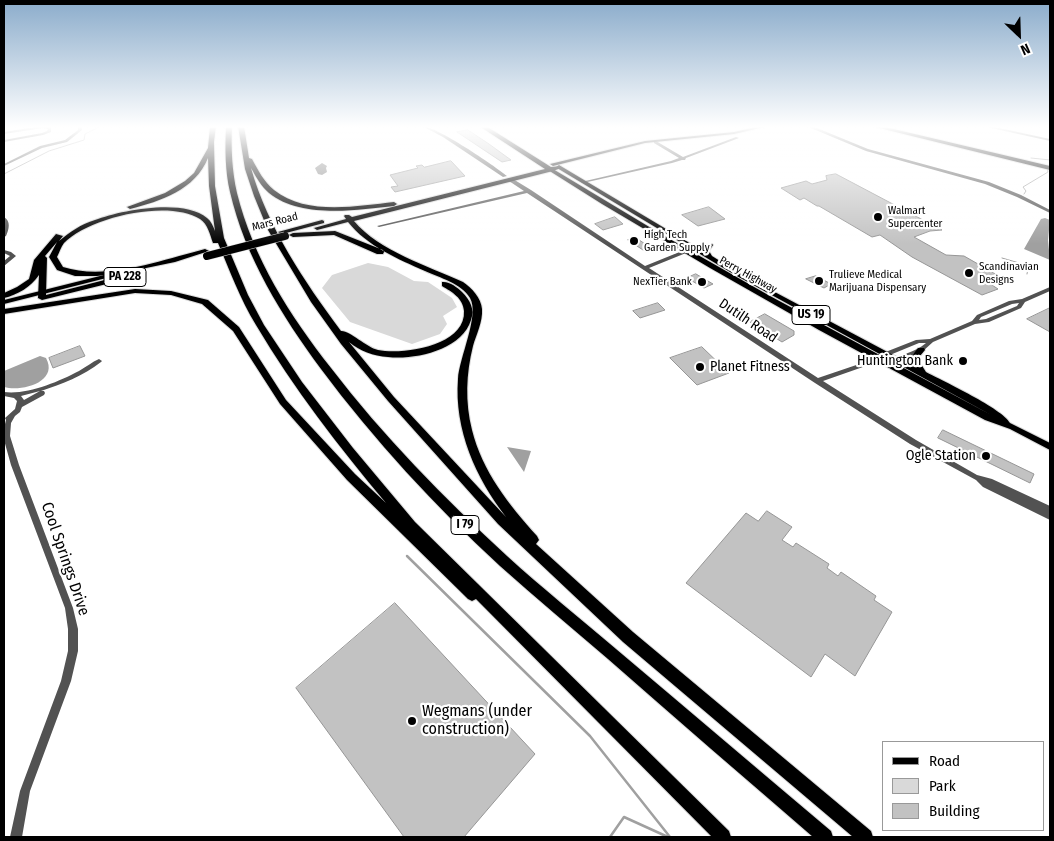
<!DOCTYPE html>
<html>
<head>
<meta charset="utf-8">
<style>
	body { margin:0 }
	#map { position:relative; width:1054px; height:841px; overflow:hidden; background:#fff; font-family:"Fira Sans Condensed",sans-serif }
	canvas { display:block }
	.frame { position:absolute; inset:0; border:5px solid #000; pointer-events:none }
	.legend { position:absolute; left:882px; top:741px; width:162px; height:90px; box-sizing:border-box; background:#fff; border:1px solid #999; margin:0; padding:6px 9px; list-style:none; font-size:15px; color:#000 }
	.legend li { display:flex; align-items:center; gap:10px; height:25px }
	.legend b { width:25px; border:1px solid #999 }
	.north { position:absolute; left:994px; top:10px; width:50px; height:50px; -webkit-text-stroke:4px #fff; paint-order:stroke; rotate:156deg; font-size:14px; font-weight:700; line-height:20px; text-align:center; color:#000 }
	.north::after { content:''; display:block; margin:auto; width:18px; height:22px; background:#000; clip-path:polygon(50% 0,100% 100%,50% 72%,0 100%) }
</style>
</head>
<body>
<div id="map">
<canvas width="1054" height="841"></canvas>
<div class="frame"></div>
<ul class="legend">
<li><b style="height:6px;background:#000"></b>Road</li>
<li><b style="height:14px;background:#d9d9d9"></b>Park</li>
<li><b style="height:14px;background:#c2c2c2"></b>Building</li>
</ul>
<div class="north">N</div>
</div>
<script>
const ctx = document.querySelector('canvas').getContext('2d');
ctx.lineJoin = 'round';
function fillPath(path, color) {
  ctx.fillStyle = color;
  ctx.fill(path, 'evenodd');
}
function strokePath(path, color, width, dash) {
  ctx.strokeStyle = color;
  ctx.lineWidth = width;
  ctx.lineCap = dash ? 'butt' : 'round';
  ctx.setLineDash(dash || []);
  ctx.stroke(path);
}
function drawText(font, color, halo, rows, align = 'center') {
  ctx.font = font + ' "Fira Sans Condensed",sans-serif';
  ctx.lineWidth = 4.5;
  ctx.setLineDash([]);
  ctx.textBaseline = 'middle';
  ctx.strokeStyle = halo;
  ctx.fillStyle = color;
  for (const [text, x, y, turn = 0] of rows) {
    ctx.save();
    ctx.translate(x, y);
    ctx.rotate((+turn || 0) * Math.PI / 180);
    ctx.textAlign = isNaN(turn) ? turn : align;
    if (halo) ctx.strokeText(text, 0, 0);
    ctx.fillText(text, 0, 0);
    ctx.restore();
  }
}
const green = new Path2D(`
	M368,263l20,4 26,14 14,1 24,16 5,9 -14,9 4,8 -7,10 -28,10 -62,-22 -28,-34 10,-13z`);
const water = new Path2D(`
	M1045,218l5,2 -2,20 2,20 -26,-11 17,-30z
	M40,356l6,2c13,24 -24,34 -42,29v-16z
	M507,447l24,4 -7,21z`);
const streamFar1 = new Path2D(`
	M1031,158l19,2
	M4,174l45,-23 35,-11 1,-6 16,-8
	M1024,194l2,-3 -3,-4 25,-15 -1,-3
	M1002,258l24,7 2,2 -1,7`);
const stream = new Path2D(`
	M407,556l183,180 80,101
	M610,837l14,-20 44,20`);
const taxiway = new Path2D(`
	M322,163l5,3 -1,2 1,4 -5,3 -4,-1 -3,-6z`);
const building = new Path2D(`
	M468,130l21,14 22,16 -9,2 -45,-30z
	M451,161l14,15 -70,16 -4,-5 7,-1 -8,-11 28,-7 -2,-2 6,-1 2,2z
	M836,174l106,56 -12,1 -16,6 32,18 18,1 35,20 -4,1 5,3 -8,5 6,4 -16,6 -70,-38 -32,-22 -8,2 -53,-31h-2l-13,-8 -4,2 -19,-12 25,-7 6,3 15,-4 -1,-4z
	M709,207l16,12 -27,7 -16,-11z
	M615,217l8,7 -20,6 -8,-6z
	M636,238l17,11 -7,3 -18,-12z
	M696,274l17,10 -9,4 -17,-10z
	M816,276l15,8 -7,4 -18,-9z
	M658,303l7,7 -25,8 -7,-7z
	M1050,308v24l-23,-13z
	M765,314l29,17v4l-12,7 -32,-20z
	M80,346l5,10 -32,12 -4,-10z
	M702,347l27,26 -32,12 -27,-27z
	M943,430l91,44 -4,9 -92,-45z
	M767,511l25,16 -10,13 11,7 3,-4 33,21 -2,4 11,8 3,-4 35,24 -2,4 18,12 -37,64 -30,-22 -14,23 -125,-94 60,-70 12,8z
	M395,603l140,151 -71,83h-60l-108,-149z`);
const minor = new Path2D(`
	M41,126l10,1v5l-8,3 -39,7v-2l38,-7 5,-2 1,-2 -5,-1 -39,6v-2z
	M78,126h4v4l-15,12 -25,6 -38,18v-2l36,-18 25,-6 13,-10z
	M422,126c14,0 73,40 85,50l-4,1 -60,-40z
	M806,126h6l56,23 121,33 32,13 29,15v3l-33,-16 -32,-13 -119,-33z
	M982,126h8l60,13v2z
	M736,137l3,1 -53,20 -1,2h-3l-10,3 -89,20 -2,-1 90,-21 8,-3 -25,-15v-2h2l27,16z
	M509,179h4l18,11 114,76 37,-15 6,-5h4v2l-6,5 -37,15 169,110 59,-20 6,-5 33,-13 14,-1 42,-18 5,-6 32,-14 13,-2 28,-12v4l-25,11 -4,6 -32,14 -14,2 -42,18 -10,9 -13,6 -17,4h-13l-57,20 93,59 61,35 15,4 58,27v14l-67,-33 -7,-7 -66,-36 -95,-61 -288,-190 -148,34 -2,-1 147,-35 -15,-10zM1019,303l-2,3 -31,13 -7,1 2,-3 31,-13zM919,343h7c-12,10 -26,13 -41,14z
	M4,217c7,4 5,12 2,19l-2,1z
	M4,250l7,2 5,4 -12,10v-5l6,-5 -6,-3z
	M99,359l3,2 -1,1c-18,14 -39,22 -60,29h3l1,2 -1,2 -22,12 -2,5 -5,4 -4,7 -1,13 9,29 54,143 5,21v22l-7,30 -41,110 -8,46h-12l10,-46 41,-110 7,-30v-22l-3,-21 -54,-143 -7,-25v-12l2,-8 -1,-2 10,-9 2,-8 -3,-3 -10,-2v-4c23,3 54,-10 75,-21 7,-4 13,-9 20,-12zM40,391l-16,9 -3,-4z`);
const major = new Path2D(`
	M760,126h9l-35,8 -89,9 -92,23 -3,-2 95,-23 89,-9z
	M559,165l144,86 5,-7h4l1,1 -4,6 3,5 27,17 173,92c-2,-7 2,-12 6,-17h6l1,2 -5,6 -1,5 7,11c17,9 77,37 84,51l40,20v7l-40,-21 -25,-9 -166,-90 -109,-62 -108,-64 -54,-34 5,-1 108,65 109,62 223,120 -258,-141 -178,-107 -1,-1z
	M128,269l2,1v2l-126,32v-4z`);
const highway = new Path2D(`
	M210,126h6l-2,16 1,44 9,52 24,57 16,30 38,57 51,66 62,74 314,309 2,6h-19l-236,-238 -4,2 -4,-2 -121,-119 -67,-76 -47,-73 -31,-27 -31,-9 -36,-2 -131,21v-5l131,-20 36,2 37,9 31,27 47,73 69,74 31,29c-47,-56 -92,-114 -130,-178 -16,-26 -26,-54 -38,-82h-5c-3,-8 -5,-19 -13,-24 -31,-20 -111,-2 -136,24 -3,4 -5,10 -7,14l6,10c43,14 99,-7 142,-18l4,2 -34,11 -53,11 -25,3h-22l-18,-6 -8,-13 8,-15 -12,14 2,2 -1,37 86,-22 4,2 -1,2 -93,23 -4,-2 1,-23c-8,12 -22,20 -35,23v-5l13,-6 12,-8 5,-19 22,-26 7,2 -4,5c11,-9 22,-17 36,-21 26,-10 89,-22 112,-2 4,3 6,8 8,13l-6,-45 -1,-28c-13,32 -47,43 -78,51l-3,-2 38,-14 20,-12 9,-8 14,-25z
	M226,126h6c-1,22 0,45 5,67 16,65 53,123 94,175 52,68 113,130 176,188 35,32 73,62 109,93 72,61 143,121 215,182l2,6h-20c-68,-59 -137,-118 -205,-178 -36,-31 -72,-61 -108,-93 -65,-60 -126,-126 -179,-197 -39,-53 -76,-112 -91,-177 -5,-21 -5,-44 -4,-66z
	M238,126h6l5,32 3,1c6,11 12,23 22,31 32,26 83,16 120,12l3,2 -3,2c-37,4 -93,13 -125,-13 -8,-7 -13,-16 -18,-25 17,60 53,113 90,163 8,-1 25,16 37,19 25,5 88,-4 86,-39 -1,-13 -12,-19 -22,-25v-4c7,-1 15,5 20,10 8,8 13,17 9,28 -9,30 -56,40 -83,37 -15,-1 -28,-6 -39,-15l45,55 112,120c-30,-39 -52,-87 -48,-138 1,-21 22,-64 12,-81 -9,-15 -30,-20 -45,-27 -27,-12 -58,-25 -77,-49l-31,8 -3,-2 32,-9 -2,-3 1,-1h4l3,2 193,-48 -66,-43h7l65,41 10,-1v2l-8,3 -199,50c25,30 74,45 109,61 9,6 18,16 19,27 1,13 -6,26 -9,37 -7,28 -8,56 -1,84 10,41 37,75 65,106l2,4 -3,4 97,88 238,199 2,6h-20l-230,-195 -125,-118 -110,-123 -47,-57 -30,-42 -43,-72 -14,-34 -9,-27z
	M871,126h10l169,40v4z
	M322,220l2,1v2l-42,11 -4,-2z
	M335,231l48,19 1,2 -1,2h-6l-43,-19 -41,2 -4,-2 4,-2z`);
const highwayBridge = new Path2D(`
	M207,256l78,-20`);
const markers = [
	[878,217,5,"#000"],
	[634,241,5,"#000"],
	[969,273,5,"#000"],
	[819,281,5,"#000"],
	[702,282,5,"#000"],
	[963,361,5,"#000"],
	[700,367,5,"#000"],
	[986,456,5,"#000"],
	[412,721,5,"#000"]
];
const farPoinames = [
	["Walmart",888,211],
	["Supercenter",888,224],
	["High Tech",644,235],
	["Garden Supply",644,248],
	["Scandinavian",979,267],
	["Designs",979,280],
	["Trulieve Medical",829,275],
	["Marijuana Dispensary",829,288],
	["NexTier Bank",692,282,"right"]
];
const farStreetnames = [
	["Mars Road",275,222,-14],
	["Perry Highway",748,275,29]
];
const shields = [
	[125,277,42],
	[811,315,38],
	[465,525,28]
];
const shieldNames = [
	["PA 228",125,277],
	["US 19",811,315],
	["I 79",465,525]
];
const streetNames = [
	["Dutilh Road",748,321,34]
];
const poiNames = [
	["Huntington Bank",953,361],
	["Planet Fitness",710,367,"left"],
	["Ogle Station",976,456]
];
const nearStreetnames = [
	["Cool Springs Drive",65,559,71]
];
const nearPoinames = [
	["Wegmans (under",422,712],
	["construction)",422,730]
];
fillPath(green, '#d9d9d9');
fillPath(water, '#a0a0a0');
strokePath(streamFar1, '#a0a0a0', 1);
strokePath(stream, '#a0a0a0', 2.5);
fillPath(taxiway, '#808080');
fillPath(building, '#c2c2c2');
strokePath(building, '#969696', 1);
strokePath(major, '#dbdbdb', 2);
strokePath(highway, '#dbdbdb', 2);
fillPath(minor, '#525252');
fillPath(major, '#000');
fillPath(highway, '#000');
strokePath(highwayBridge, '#dbdbdb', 9, []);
strokePath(highwayBridge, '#000', 8);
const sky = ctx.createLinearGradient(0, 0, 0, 244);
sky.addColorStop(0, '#8baccb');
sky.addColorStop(0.52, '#fff');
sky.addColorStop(1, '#ffffff00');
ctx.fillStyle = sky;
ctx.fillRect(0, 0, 1054, 244);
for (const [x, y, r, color] of markers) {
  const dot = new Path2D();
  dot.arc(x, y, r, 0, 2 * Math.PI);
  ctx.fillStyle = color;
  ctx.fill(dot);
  strokePath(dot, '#fff', 2);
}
drawText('11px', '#000', '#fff', farPoinames, 'left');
drawText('11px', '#000', '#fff', farStreetnames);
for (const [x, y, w] of shields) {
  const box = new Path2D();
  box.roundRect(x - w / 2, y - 9.5, w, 19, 4);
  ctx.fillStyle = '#fff';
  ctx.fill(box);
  strokePath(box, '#000', 1);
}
drawText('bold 12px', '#000', null, shieldNames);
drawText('14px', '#000', '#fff', streetNames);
drawText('14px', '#000', '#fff', poiNames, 'right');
drawText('16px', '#000', '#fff', nearStreetnames);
drawText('16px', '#000', '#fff', nearPoinames, 'left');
</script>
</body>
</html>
